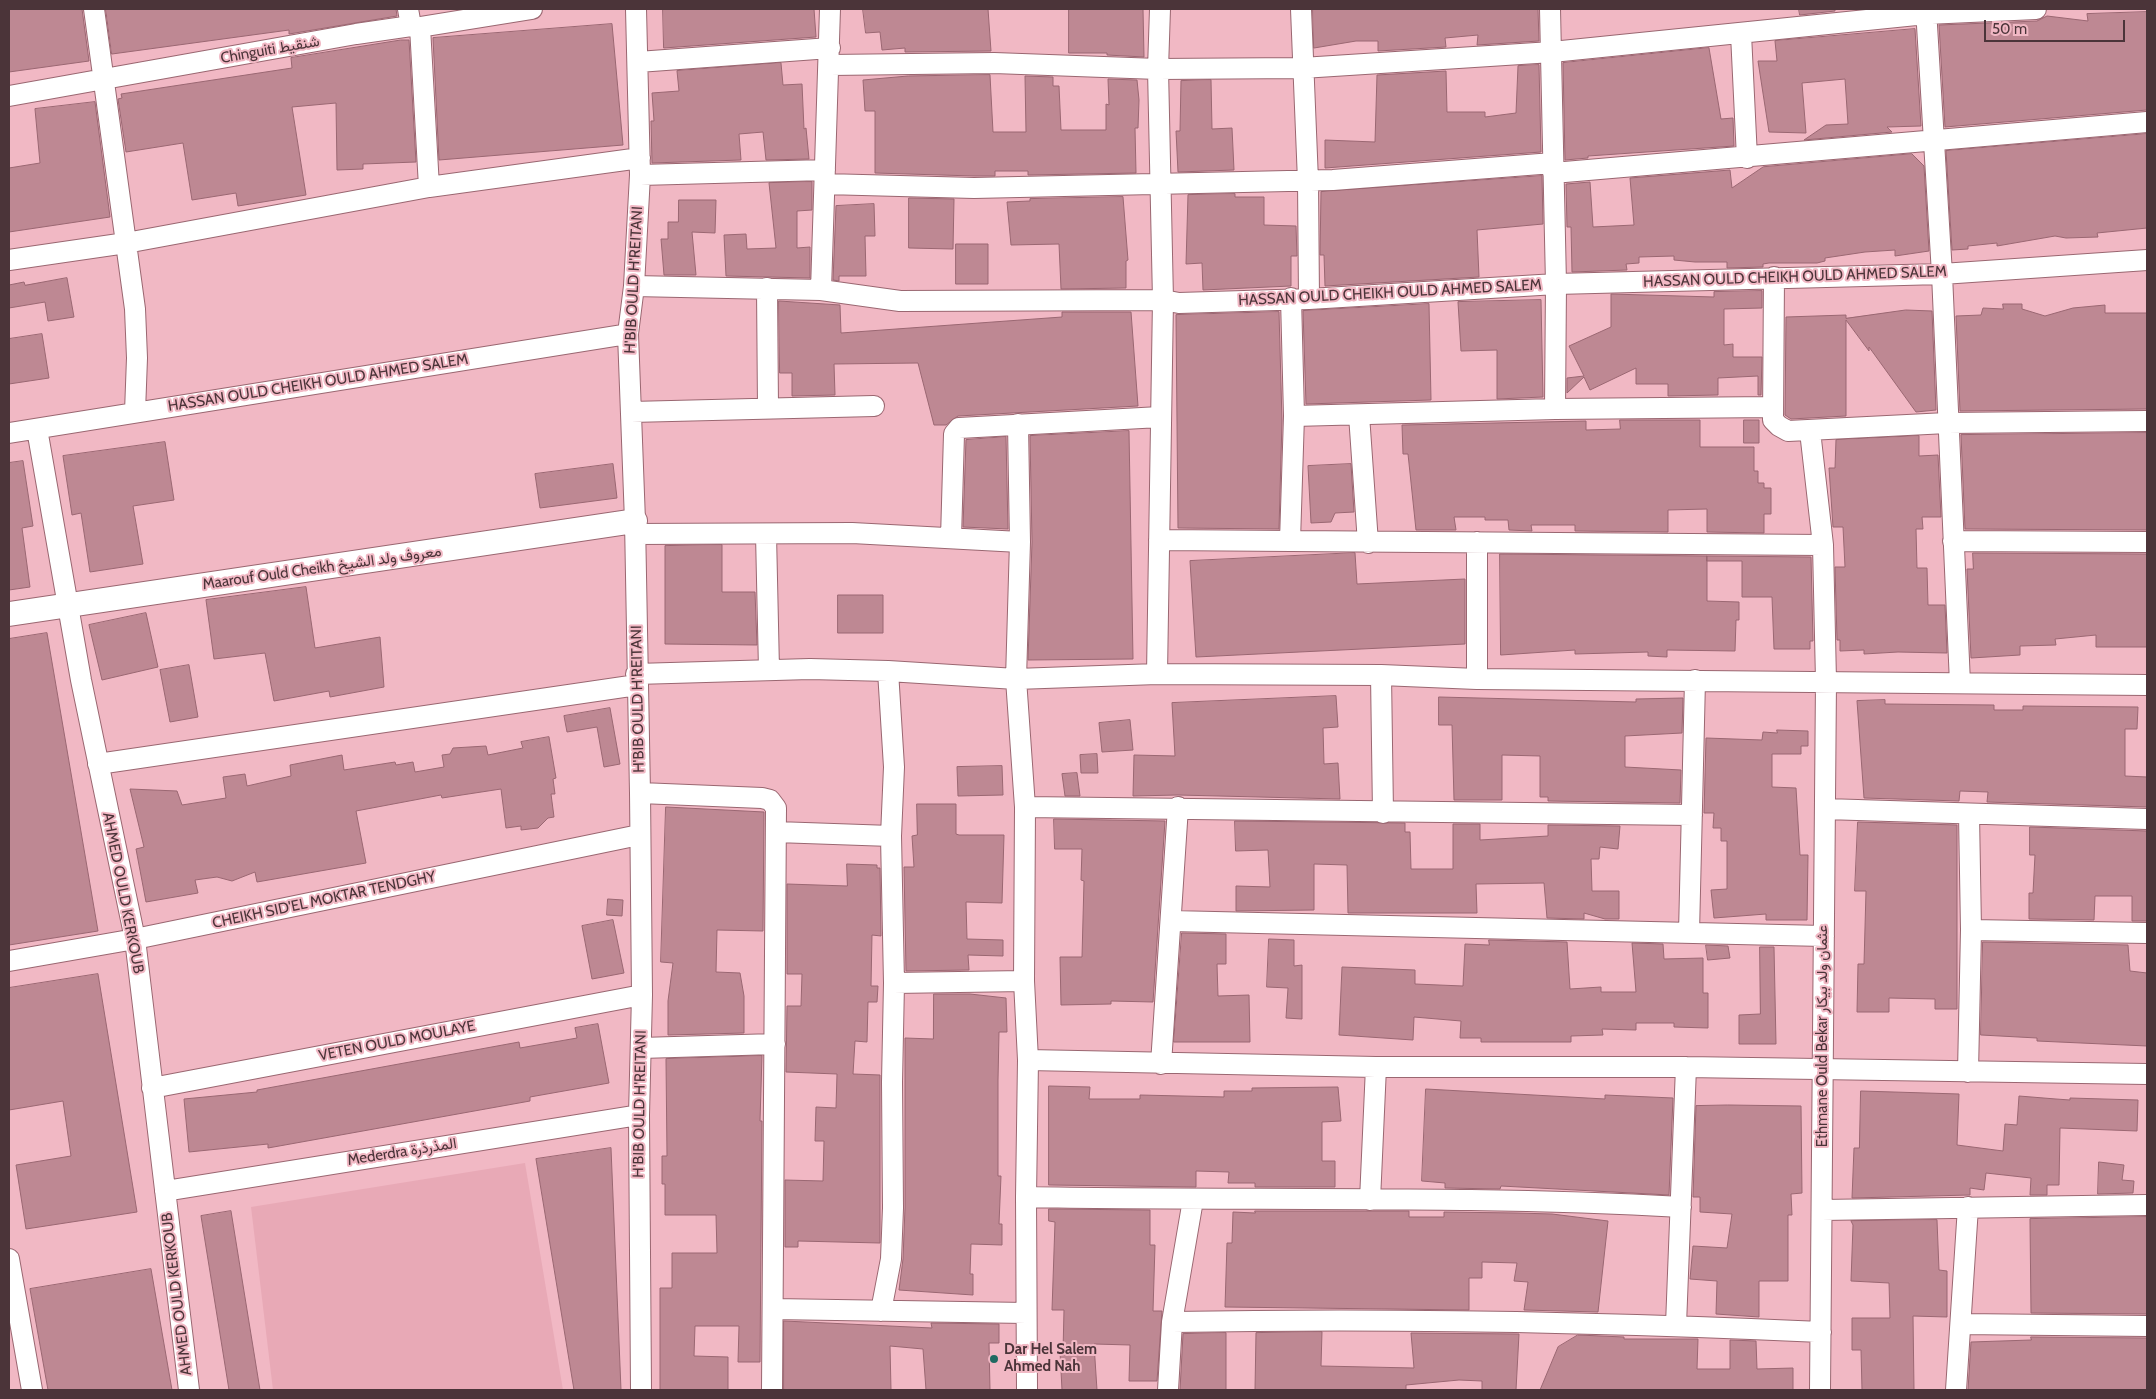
<!DOCTYPE html>
<html>
<head>
<meta charset="utf-8">
<style>
	body { margin:0 }
	#map { position:relative; width:2156px; height:1399px; overflow:hidden; background:#f1b8c4; font-family:Cabin,sans-serif }
	canvas { display:block }
	.frame { position:absolute; inset:0; border:10px solid #4b3439; pointer-events:none }
	.scale { position:absolute; left:1984px; top:20px; width:141px; height:22px; box-sizing:border-box; border:2px solid #4b3439; border-top:0; padding-left:6px; font-size:15px; line-height:18px; white-space:nowrap; color:#4b3439; -webkit-text-stroke:4px #f1b8c4; paint-order:stroke }
</style>
</head>
<body>
<div id="map">
<canvas width="2156" height="1399"></canvas>
<div class="frame"></div>
<div class="scale">50 m</div>
</div>
<script>
const ctx = document.querySelector('canvas').getContext('2d');
ctx.lineJoin = 'round';
function fillPath(path, color) {
  ctx.fillStyle = color;
  ctx.fill(path, 'evenodd');
}
function strokePath(path, color, width, dash) {
  ctx.strokeStyle = color;
  ctx.lineWidth = width;
  ctx.lineCap = dash ? 'butt' : 'round';
  ctx.setLineDash(dash || []);
  ctx.stroke(path);
}
function drawText(font, color, halo, rows, align = 'center') {
  ctx.font = font + ' Cabin,Vazirmatn,sans-serif';
  ctx.lineWidth = 4;
  ctx.setLineDash([]);
  ctx.textBaseline = 'middle';
  ctx.strokeStyle = halo;
  ctx.fillStyle = color;
  for (const [text, x, y, turn = 0] of rows) {
    ctx.save();
    ctx.translate(x, y);
    ctx.rotate((+turn || 0) * Math.PI / 180);
    ctx.textAlign = isNaN(turn) ? turn : align;
    if (halo) ctx.strokeText(text, 0, 0);
    ctx.fillText(text, 0, 0);
    ctx.restore();
  }
}
const built = new Path2D(`
	M525,1163l38,227h-290l-22,-183z`);
const building = new Path2D(`
	M9,9h73l7,52 -80,11z
	M106,9h290l1,7 -108,18v-4l-177,24z
	M663,9h151l2,28 -152,11z
	M863,9h125l3,42 -86,1v-4l-23,2 -2,-18 -14,1z
	M1069,9h74l1,48 -37,-2v-2h-38z
	M1313,9h225l1,32 -62,4 1,-10 -33,3 1,9 -68,4v-10h-22l-42,7z
	M1799,9h36v2l-35,4z
	M2147,12v98l-202,17 -6,-102 98,-4 10,-5 41,5 -1,-7z
	M612,24l11,121 -184,15 -6,-122z
	M1915,29l6,97 -34,1 5,5 -88,8 22,-15 22,-1 -3,-45 -43,4 4,50 -37,-1 -11,-71h19l-2,-20z
	M401,40h8l7,122 -53,2v5l-26,1 -1,-67 -44,4 14,88 -68,11 -2,-13 -44,7 -9,-57 -57,9 -8,-53 4,-1 -1,-4 171,-26 -1,-10z
	M1709,48l12,71 12,-1 1,28 -146,10v2l-23,2 -2,-97z
	M781,63l2,22 19,-1 2,45 2,-1 3,31 -43,1 -3,-28 -24,2 2,26 -89,3 -1,-42h3l-2,-28 27,-2 -2,-20z
	M1539,65l2,87 -216,16v-28l50,2 2,-67 69,-4 1,41h38v5l31,-4 2,-47z
	M990,75l3,57h33l-1,-56 28,1v9h6l2,44h45v-26l3,1 -1,-26 29,1 2,20 -1,28h-3l1,45 -108,2v-4h-33v5h-21l-99,-3v-62h-10l-2,-31 45,-4z
	M1211,80l1,49 20,-1 2,42 -56,2 -2,-41h4l1,-50z
	M95,102l15,115 -101,15v-64l31,-5 -5,-54z
	M2147,134v94l-50,5 1,4 -32,1 -11,-2 -58,10v-3l-29,3v3l-16,1 -6,-99z
	M1912,154l12,12 5,85 -34,5v-6l-30,2 -40,6v3l-8,2h-48l-6,1v3l-36,1v-6h-32l-21,-2v-4l-35,1v6l-13,1 1,6 -55,2 -1,-45h-4l-1,-43 24,-2 3,45 41,-2 -4,-47 100,-8 2,18 31,-21z
	M1542,176l1,48 -66,6 2,47 -154,9 -1,-31h-4l1,-63z
	M812,182v28l-15,1v37l13,-1v31l-84,-2 -2,-41 22,-1 1,15 29,-1 -7,-65z
	M1235,194v3h29v28l32,1 1,30h-6v30l-88,4 -1,-27 -16,1 2,-69z
	M1123,197l5,63 -2,1v27l-65,1 -2,-45 -48,1 -4,-43 23,-1v-2z
	M909,198l45,1 -1,50 -44,-1z
	M679,200h37l-1,33 -23,-1 4,43h-32l-3,-36h7v-17h10z
	M874,204l1,32h-10l1,40h-27v5l-6,-1 3,-74z
	M956,244h32v40h-32z
	M67,278l7,39 -26,4 -3,-19 -36,6v-23l15,-3 1,3z
	M1762,291v17l-38,1v36l9,-1v13h29l-1,38h-3v-19l-40,2v17l-50,1v-12h-32v-16l-46,22 -6,-13 -17,16v-15l17,-2 -15,-30 42,-19v-33l103,3v-5z
	M1541,300l2,97 -46,2v-49l-36,1 -3,-49z
	M779,301l61,4 1,28 221,-16v-5h69l7,94 -180,10 -12,9h-12l-16,-62 -84,1 1,31 -43,1v-23h-12z
	M1429,304l2,96 -125,4 -3,-93z
	M2003,304h19v5l23,7 28,-8 32,-3v8h42v96l-187,2 -4,-95 25,-1 2,-7 20,1z
	M1906,310l26,1 4,99 -20,2 -47,-65v4l-23,-31v96l-55,3 -6,-4 1,-98 60,-2v3z
	M1279,312l3,109 -3,108 -101,-1 -2,-213z
	M42,334l7,44 -40,6v-45z
	M1620,420h80v27h54v24h4v12h6v5h7v26h-7v19l-57,-1v-23l-39,1v22l-93,-1v-6h-44l1,6 -23,-1 -1,-10h-23v-3h-31l2,13h-40l-8,-76h-5l-1,-29 184,-4v9l34,-1z
	M1744,420h15v23h-15z
	M1129,431l4,228 -105,1 4,-118 -2,-106z
	M2147,433v97l-182,-1 -4,-94z
	M1919,436v20l19,-1 3,62h-19l1,12h-7l1,39h10l1,37h17l2,48 -49,-1 -34,2v-4l-24,1v-11h-3l-2,-73h10l-2,-40h-10l-4,-59h6l1,-28z
	M1006,437l2,92 -45,-2 3,-87z
	M165,442l9,58 -41,6 10,58 -53,8 -9,-59 -9,2 -9,-59z
	M23,461l10,65 -11,2 8,59 -21,3v-127z
	M613,464l4,34 -77,10 -5,-34z
	M1351,464l3,48 -19,1 -4,9 -20,1 -3,-57z
	M722,545v47h33l2,53 -92,-1v-98z
	M1355,553l2,31 108,-5v65l-269,13 -6,-96z
	M1973,553l174,1v93h-51v-12l-41,4 1,6 -36,1v9l-49,3 -4,-89h6z
	M1500,554l207,2v45l32,1v18h-3l-1,31 -68,-1v7l-19,-1v-4l-73,2v-4l-74,5z
	M1707,556l104,1 2,84h-3v8h-36l-2,-52h-30v-36h-35z
	M306,587l9,61 65,-11 4,50 -54,10 -1,-6 -55,10 -9,-48 -51,6 -8,-59z
	M838,595h45v38h-45z
	M146,613l12,54 -56,13 -13,-55z
	M47,633l51,298 -89,14v-306z
	M189,665l9,52 -28,5 -10,-52z
	M1336,696l2,31 -15,1 1,36 14,-1 2,36 -162,-4 -45,1 1,-41 41,1 -3,-53z
	M1439,697l197,5v-3l47,-1 -1,35 -57,3v31l56,3 -1,33 -132,-2v-4h-8v-41l-38,-1v45h-48l-2,-75h-13z
	M1885,700v4l109,1v5h29v-4l115,1 -1,22h-12v47l22,1v30l-160,-5 1,-10 -28,-1 -1,10 -95,-3 -7,-97z
	M610,708l10,56 -16,3 -7,-40 -30,5 -3,-16z
	M1130,720l3,30 -31,2 -3,-29z
	M1777,730l31,1v15h-7v8h-29v33l24,1 4,67h8l-1,65h-41v-6l-52,4 -3,-28 16,-1v-48h-6v-13h-8l1,-15h-10l2,-75 56,2 1,-8 14,1z
	M549,737l7,41 -3,1 2,15h-4l3,23 -6,1 -10,10 -17,2v-4l-15,2 -5,-39 -59,9 -1,-3 -85,16 10,52 -109,19 -2,-10 -23,9 -15,-4 -22,3 3,13 -52,9 -10,-53 8,-2 -14,-58 47,2 5,14 44,-7 -3,-21 22,-3 2,12 44,-10 -1,-11 52,-10 2,15 51,-8 1,3 17,-3 2,10 29,-5 -2,-12 8,-1 3,-6 33,-2 2,9 35,-7 -2,-6z
	M1097,754l1,19h-17l-1,-18z
	M1002,766l1,29 -45,1 -1,-29z
	M1077,773l3,23h-15l-3,-22z
	M917,804h39v30l3,1h45l-2,68 -36,-1 1,37 36,1v16l-35,-1 1,15 -63,1 -2,-104h10l-2,-31 5,-1z
	M666,807l98,5 -1,119 -46,-1 -1,42 24,1 4,23v37l-76,2v-34l5,-38 -12,-1z
	M1054,819l111,2 -12,181 -42,-1v3l-50,1 -1,-48h22l2,-76 -3,-1 1,-31h-27z
	M1235,821l170,2v9h5l1,37h42v-45h27v16l68,-4v-11l72,1 -2,23 -18,-2 -1,12h-8l1,32h27v28h-14l-21,-6v6l-37,-1 -3,-35 -68,1 1,29h-129l-1,-48 -33,-1v46l-78,1v-25l34,1 -2,-37 -32,1z
	M1858,822l99,3v184h-22v-10l-46,-1v14h-32l1,-48h6l2,-73h-11z
	M2030,827l117,4v90h-15v-25h-37l-1,24 -65,-1v-26h4l2,-38h-5z
	M847,864l30,1v3h3l1,68 -9,-1 -1,51h7l-1,16h-9l-1,40 -12,-1 -2,33 27,1v168l-82,-2v6h-13v-67l38,1 1,-40h-9l1,-34 20,1 1,-34 -51,-2 1,-66h14l1,-32h-15v-90l60,2z
	M608,899l15,1 -1,16 -15,-1z
	M613,920l11,53 -32,6 -10,-53z
	M1182,933l44,1v30h-9l1,32 31,-1 1,47h-76z
	M1269,939l25,1v26l8,-1v54l-16,-1 2,-30 -21,-1z
	M1489,940l78,2 3,47 31,-2v5h35l-4,-49 31,1 1,15 39,-1v35h5v35l-34,-1v-4h-38v7l-34,-1 1,6 -32,1v6h-90v-4h-21l1,-17 -47,-4 -1,23 -74,-5 3,-68 73,3v14l48,2 2,-42 24,1z
	M1983,942l145,3 2,26 17,2v73l-110,-5v-3l-56,-3z
	M1706,945l22,1 2,12 -22,2z
	M1760,947h14l2,97h-37v-29l21,-1z
	M98,974l39,238 -111,17 -10,-64 55,-9 -8,-55 -54,9v-122z
	M934,994h36l36,4 1,34h-8l-1,48v96h3l-2,48h3v21l-31,-1 -1,30h3v21l-74,-5 4,-31 2,-51v-170l28,1z
	M598,1024l11,59 -79,14v4l-262,47v-4l-79,8 -5,-53 73,-7v-2l262,-48 1,6 57,-10 -2,-10z
	M762,1056l-2,65h2l-2,241h-22l1,-36h-44l-1,30 34,1v33h-68v-102h12v-35h45l-1,-38h-51v-31h-3v-28h5l-1,-97z
	M1049,1086l41,1 -1,12h51v-4l84,2v-6h28v-3l86,-1 3,34 -19,1v39h13v26h-80v-4h-27l1,-11 -33,-1v16l-147,-2z
	M1426,1089l179,10v-4l68,3 -4,97 -168,-9 -1,3 -55,-1v-5l-23,-2z
	M1861,1091l98,3 -2,51 46,6 2,-27 12,1 2,-29 37,3 14,1v-2l68,2 -1,31 -77,-3 -1,57h-12v10h-17l1,-17 -45,-5 -2,17 -14,-2v7l-118,3 2,-50h5z
	M1728,1105l73,1 1,87 -11,1 1,21h-4v66h-29v36l-43,-3 1,-33 -27,-2 3,-33 34,2 5,-34 -32,-2v-15h-7l3,-91z
	M611,1148l10,242h-47l-38,-231z
	M2099,1162l25,3 -2,15 12,1 -1,12 -35,1z
	M1049,1209l101,1v35h5l-2,66h9l-5,70h-28l1,-36 -36,-1 3,46h-35l-2,-38h3l1,-42h-12l3,-88 -6,-1z
	M231,1211l29,179h-31l-28,-174z
	M1255,1211h154v6h35v-5l73,1 35,1 56,7 -10,91 -74,-2 4,-28 -14,-1 3,-18 -35,-1v16h-13v32l-244,-3 2,-64h5l1,-31 22,1z
	M2147,1217v97l-116,-1 -1,-94z
	M1937,1220l2,50 8,1v46l-34,-1 1,74h-52l-1,-40h-9v-32h38l-1,-35 -38,-2 2,-56 -2,-4z
	M151,1269l21,121h-124l-18,-101z
	M784,1321l148,7 -1,-5 68,1v19h-10l1,47h-64l-3,-41 -33,-3 1,44h-107z
	M1322,1332l-1,34 93,2 -3,-35 108,1 -3,56h-34v-9l-23,-1 -53,5v5h-151l1,-57z
	M1226,1333v57h-46l3,-56z
	M1578,1335l46,2v2h74l-1,30h33v-29l26,1 1,28 36,-1v22h-253l18,-43z
	M2031,1337l116,1v52h-179l3,-48 60,-2z`);
const minor = new Path2D(`
	M94,9l41,300 2,49 -2,54
	M408,9l3,17
	M636,9l4,166 -6,111 -6,48 7,187 5,272 2,202 -3,120 2,275
	M1301,9l7,172 1,118
	M1550,9l6,275 -1,125
	M1926,9l16,265 18,409
	M420,27l9,160
	M1741,34l6,124
	M638,62l192,-14
	M830,65l164,-2 164,6 144,-1 250,-16 374,-38 110,-5
	M9,96l347,-62 55,-8 9,1 112,-18
	M1553,173l594,-51
	M640,175l185,-5
	M825,184l149,4 359,-8 220,-17
	M9,260l117,-17 303,-56 211,-29
	M1774,277l-1,143 6,6 9,5 159,-8 200,-2
	M634,286l187,4 79,11 263,-1 16,3 130,-4 247,-15 386,-10 205,-14
	M767,288l1,120
	M821,290l9,-281
	M631,412l243,-6
	M1359,415l9,128
	M1294,416l261,-7 217,-2
	M1018,424l2,118 -4,137 9,128 -1,174 4,79 -2,137 1,193
	M37,429l44,251 54,259 54,451
	M1810,431l13,114 3,136 -6,709
	M9,433l619,-99
	M635,534l217,-1 168,9
	M766,534l3,136
	M951,538l3,-104 5,-6 201,-11
	M1159,540c222,1 443,3 664,5
	M1290,541l4,-125 -3,-118
	M1953,541l194,1
	M636,674l174,-5 78,2 128,8 141,-5 224,1 96,4 670,6
	M1157,674l6,-374 -5,-231 2,-60
	M1381,675l2,138
	M1477,679v-137
	M98,764l539,-79
	M640,793l122,5 8,2 6,8 -4,582
	M1025,807l667,8
	M1825,809l322,10
	M776,832l115,4
	M1171,921l653,15
	M1971,930l176,3
	M1689,933l6,-253
	M9,961l126,-22 504,-104
	M894,983l130,-2
	M641,1048l134,-4
	M1028,1060l348,7h310l461,7
	M1161,1064l17,-257
	M1968,1072l3,-142 -2,-116
	M152,1088l490,-93
	M165,1191l474,-76
	M1026,1197c218,4 437,-2 655,10
	M1370,1200l6,-133
	M1822,1210l325,-5
	M9,1259l23,131
	M773,1309l253,4
	M881,1311l10,-52 2,-51 -1,-126 2,-99 -3,-147 3,-69 -6,-96
	M1172,1322c216,-4 433,0 649,10
	M1961,1324l186,2
	M1676,1325l10,-258
	M1168,1390l4,-68 21,-122
	M1956,1390l12,-183`);
const tertiary = new Path2D(`
	M9,614l626,-93`);
const markers = [
	[994,1359,5,"#206a62"]
];
const streetNames = [
	["Chinguiti شنقيط",270,50,-10],
	["HASSAN OULD CHEIKH OULD AHMED SALEM",1795,277,-2],
	["H'BIB OULD H'REITANI",634,280,-87],
	["HASSAN OULD CHEIKH OULD AHMED SALEM",1390,293,-3],
	["HASSAN OULD CHEIKH OULD AHMED SALEM",318,383,-9],
	["Maarouf Ould Cheikh معروف ولد الشيخ",322,568,-8],
	["H'BIB OULD H'REITANI",638,699,-91],
	["AHMED OULD KERKOUB",123,893,79],
	["CHEIKH SID'EL MOKTAR TENDGHY",324,900,-12],
	["Ethmane Ould Bekar عثمان ولد بيكار",1823,1036,-90],
	["VETEN OULD MOULAYE",397,1041,-11],
	["H'BIB OULD H'REITANI",640,1104,-89],
	["Mederdra المذرذرة",402,1152,-9],
	["AHMED OULD KERKOUB",177,1294,-97]
];
const poiNames = [
	["Dar Hel Salem",1004,1350],
	["Ahmed Nah",1004,1367]
];
fillPath(built, '#e8a9b6');
fillPath(building, '#be8893');
strokePath(building, '#9a6772', 1);
strokePath(minor, '#9a6771', 22);
strokePath(tertiary, '#9a6771', 26);
strokePath(minor, '#fff', 20);
strokePath(tertiary, '#fff', 24);
for (const [x, y, r, color] of markers) {
  const dot = new Path2D();
  dot.arc(x, y, r, 0, 2 * Math.PI);
  ctx.fillStyle = color;
  ctx.fill(dot);
  strokePath(dot, '#f1b8c4', 2);
}
drawText('15px', '#4b3439', '#f1b8c4', streetNames);
drawText('bold 15px', '#4b3439', '#f1b8c4', poiNames, 'left');
</script>
</body>
</html>
